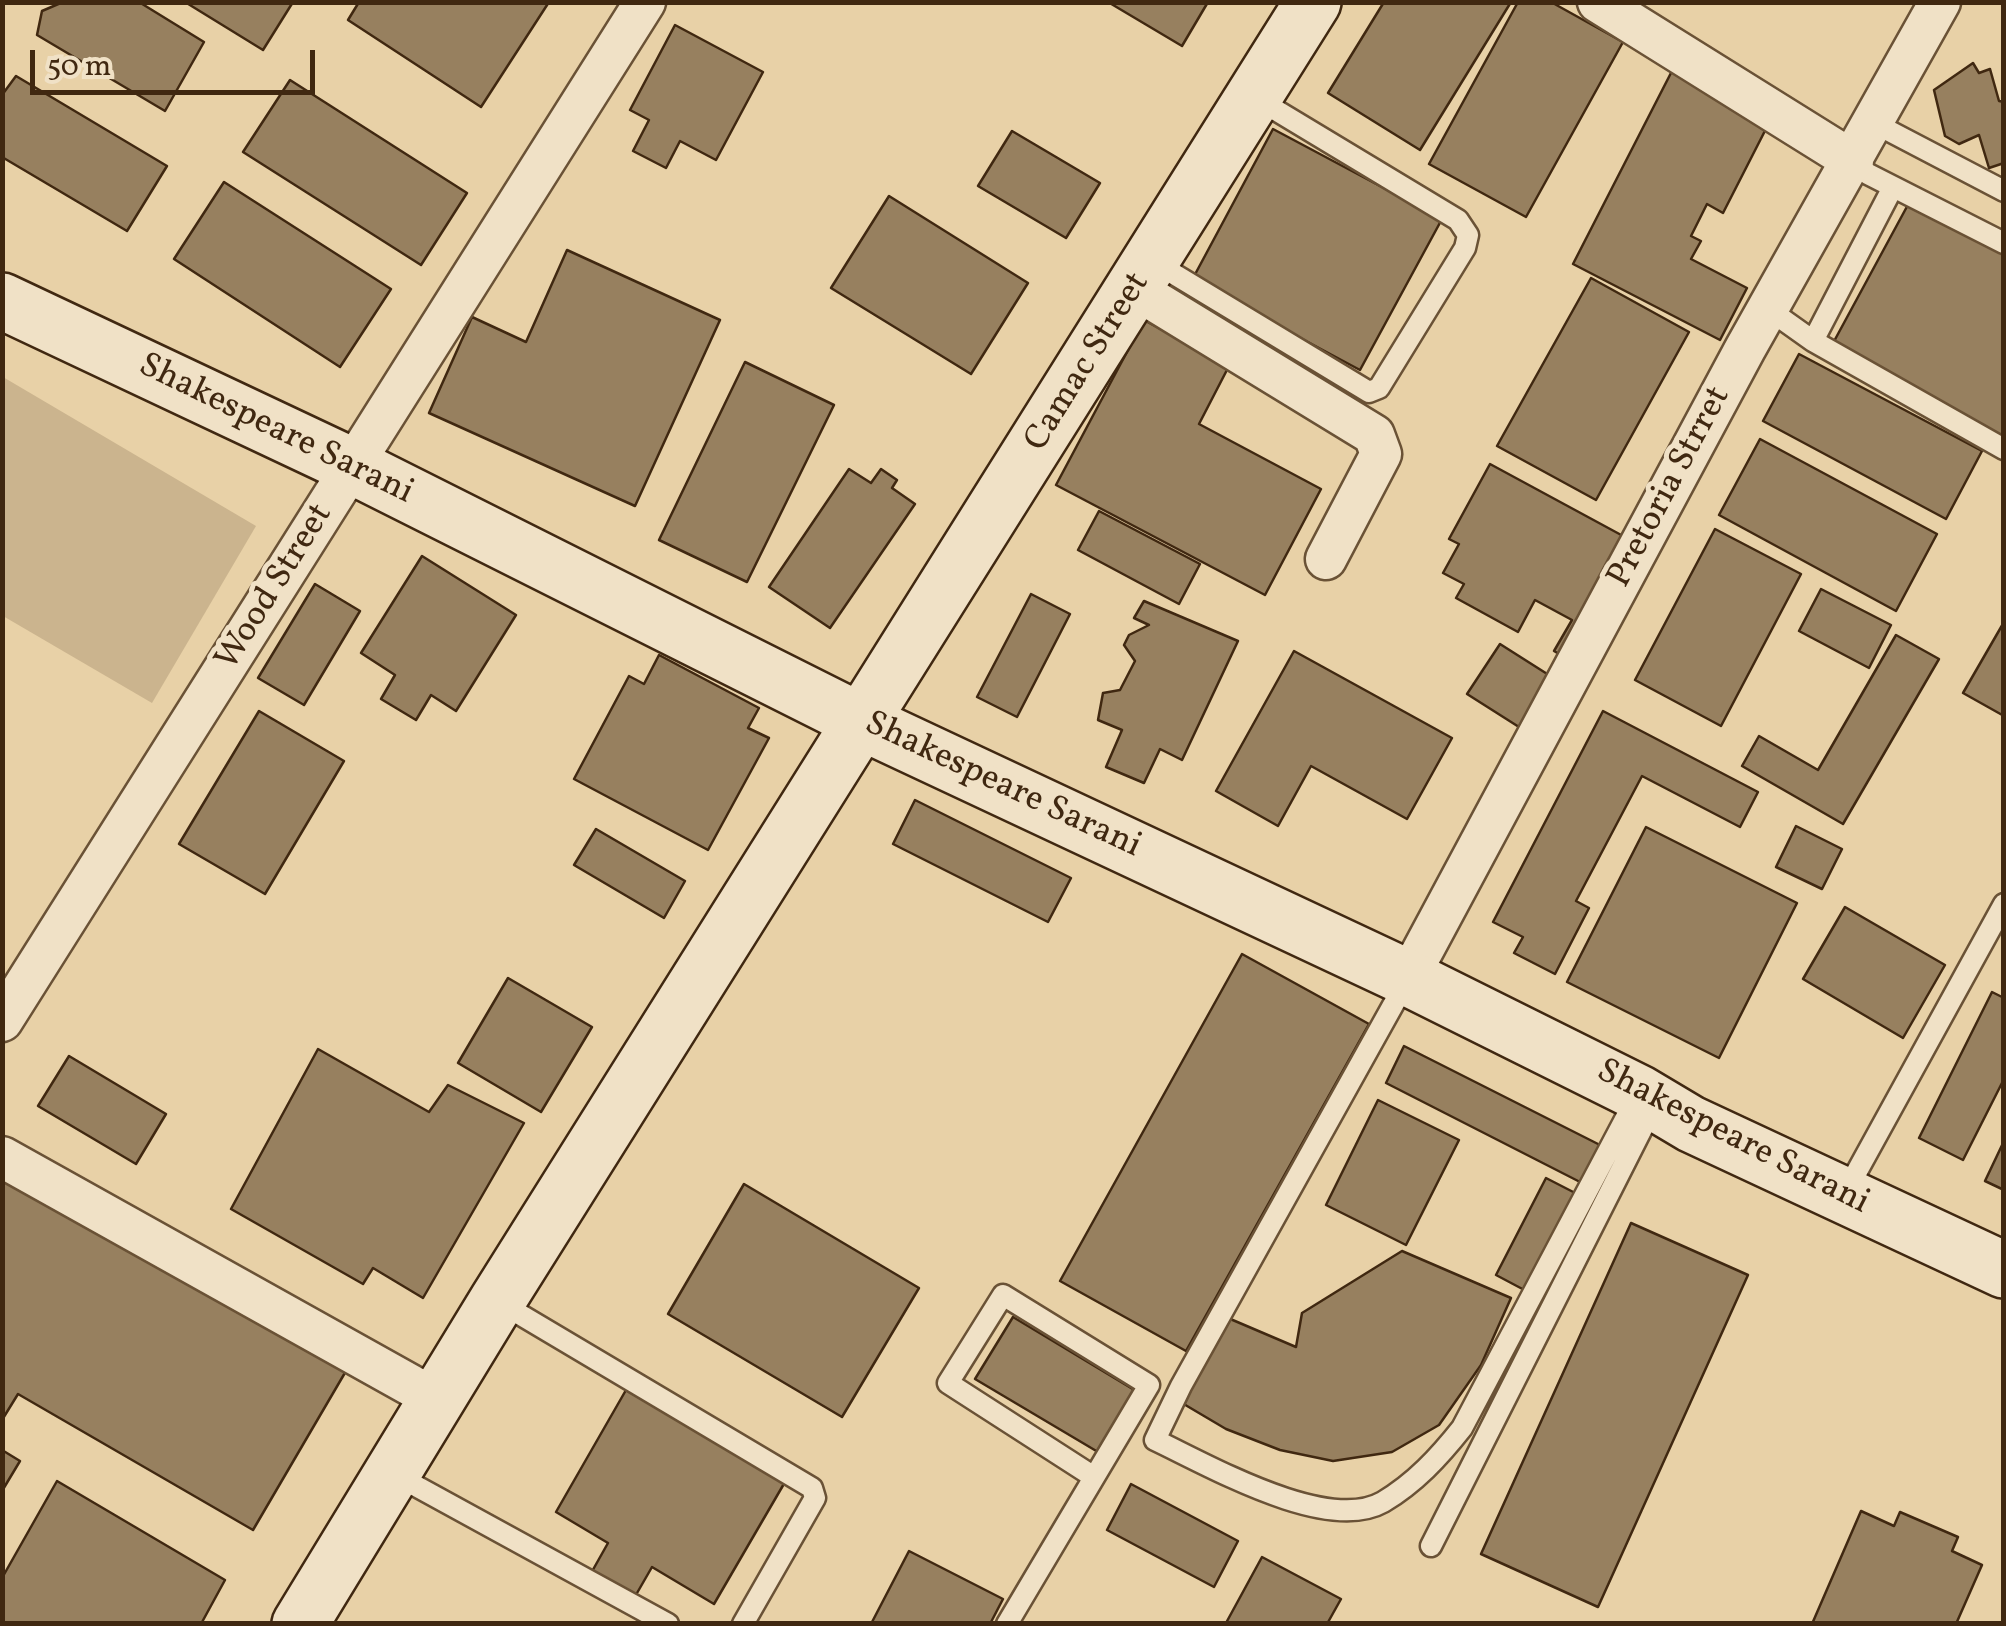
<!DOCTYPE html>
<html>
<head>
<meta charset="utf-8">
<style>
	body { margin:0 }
	#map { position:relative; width:2006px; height:1626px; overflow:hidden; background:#e8d1a7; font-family:Vollkorn,serif }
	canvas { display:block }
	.frame { position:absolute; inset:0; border:5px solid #402811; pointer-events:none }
	.scale { position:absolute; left:30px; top:50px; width:285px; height:45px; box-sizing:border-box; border:5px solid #402811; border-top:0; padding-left:12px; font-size:30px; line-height:35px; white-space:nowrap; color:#402811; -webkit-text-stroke:8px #f0e1c6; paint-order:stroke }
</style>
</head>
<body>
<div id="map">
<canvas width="2006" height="1626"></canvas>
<div class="frame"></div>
<div class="scale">50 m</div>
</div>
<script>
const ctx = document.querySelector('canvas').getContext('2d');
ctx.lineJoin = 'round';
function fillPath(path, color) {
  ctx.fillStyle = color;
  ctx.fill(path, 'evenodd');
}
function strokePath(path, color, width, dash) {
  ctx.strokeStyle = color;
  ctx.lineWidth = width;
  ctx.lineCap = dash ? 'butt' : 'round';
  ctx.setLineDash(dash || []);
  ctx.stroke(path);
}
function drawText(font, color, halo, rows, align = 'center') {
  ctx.font = font + ' Vollkorn,serif';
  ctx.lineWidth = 10;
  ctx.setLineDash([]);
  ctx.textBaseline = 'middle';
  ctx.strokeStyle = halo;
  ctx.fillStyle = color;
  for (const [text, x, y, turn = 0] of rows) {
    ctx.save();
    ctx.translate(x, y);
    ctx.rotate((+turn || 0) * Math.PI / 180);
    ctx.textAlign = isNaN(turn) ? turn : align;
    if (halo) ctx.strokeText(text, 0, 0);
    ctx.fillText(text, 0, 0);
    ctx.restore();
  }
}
const green = new Path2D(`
	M3,377l253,149 -104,177 -149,-87z`);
const building = new Path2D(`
	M63,2h76l65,40 -39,69 -128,-76 5,-24z
	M185,2h108l-30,48z
	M359,2h190l-68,105 -133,-87z
	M1108,2h100l-26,44z
	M1384,2h127l-91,148 -92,-57z
	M1518,2h33l72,40 -97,175 -97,-53z
	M675,25l88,47 -47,88 -36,-19 -14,27 -33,-17 16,-31 -19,-10z
	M1973,63l6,10 11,-4 9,32 5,1v61l-15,5 -10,-33 -20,9 -14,-8 -11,-46z
	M1673,69l98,50 -48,94 -16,-9 -16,32 10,5 -10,18 56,29 -27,52 -147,-76z
	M16,76l151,90 -40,65 -125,-74v-62z
	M290,80l177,113 -46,72 -178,-113z
	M1273,129l169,90 -82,151 -168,-90z
	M1012,131l88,52 -34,55 -88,-52z
	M224,182l167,107 -51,78 -166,-108z
	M889,196l139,87 -57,91 -140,-86z
	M1910,201l94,50v186l-172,-92z
	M567,250l153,70 -85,186 -206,-93 43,-96 54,25z
	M1591,278l98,54 -93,168 -99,-54z
	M1144,320l85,46 -30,58 122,65 -56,106 -209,-110z
	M1799,354l183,97 -36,68 -183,-98z
	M745,362l89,43 -87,177 -88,-42z
	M1760,439l177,95 -41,77 -177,-96z
	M1490,464l146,79 -65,118 -17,-10 18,-31 -37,-20 -17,32 -62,-34 8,-14 -21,-11 16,-29 -10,-5z
	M849,469l22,14 10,-14 16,11 -5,8 23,16 -85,124 -61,-41z
	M1099,511l101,53 -21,40 -101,-54z
	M1715,529l86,45 -80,152 -86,-46z
	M422,556l94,59 -60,96 -25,-16 -15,25 -35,-21 14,-24 -34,-22z
	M315,584l45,27 -56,94 -46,-27z
	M1821,589l70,36 -22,43 -70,-37z
	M1031,594l39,20 -53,103 -40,-20z
	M1144,601l94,40 -56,119 -22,-11 -16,34 -38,-16 16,-37 -24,-10 5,-27 17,-3 15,-29 -11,-16 5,-10 20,-10 -15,-7z
	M2004,622v94l-41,-23z
	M1896,635l43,24 -96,165 -101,-58 17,-30 59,34z
	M1500,644l63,40 -33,50 -63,-40z
	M1294,651l158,87 -45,81 -96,-53 -33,60 -62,-35z
	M659,655l100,53 -11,20 21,10 -61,112 -134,-71 55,-103 15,8z
	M259,711l85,50 -79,133 -86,-50z
	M1603,711l155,81 -18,35 -98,-51 -66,125 13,7 -34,66 -41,-21 9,-16 -30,-15z
	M915,800l156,78 -23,44 -155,-78z
	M1796,826l46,23 -20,40 -46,-22z
	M1646,827l151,76 -78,155 -152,-76z
	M596,829l89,52 -21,37 -90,-53z
	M1845,907l100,58 -42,73 -100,-59z
	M1242,954l127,70 -183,327 -126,-70z
	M508,978l84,49 -51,85 -83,-49z
	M1992,992l12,6v81l-41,81 -44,-22z
	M1404,1046l196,99 -18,38 -196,-100z
	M318,1049l111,63 19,-27 76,38 -101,175 -50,-30 -10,16 -132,-75z
	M69,1056l97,58 -30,50 -98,-58z
	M1378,1100l81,40 -53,105 -80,-40z
	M2004,1141v49l-19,-9z
	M2,1171l344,200 -93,159 -235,-136 -16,26z
	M1546,1178l35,18 -51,97 -34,-18z
	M744,1184l175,104 -77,129 -174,-103z
	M1631,1223l117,52 -150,332 -117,-53z
	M1402,1251l109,47 -30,67 -42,60 -47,27 -59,9 -53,-11 -54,-21 -44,-26 46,-85 68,29 6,-34z
	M1013,1317l123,74 -38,61 -123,-73z
	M626,1390l159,92 -71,122 -62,-37 -19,33 -43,-25 18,-32 -52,-31z
	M2,1450l18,11 -18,30z
	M57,1481l168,99 -24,44h-199v-46z
	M1131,1484l107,57 -24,46 -107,-57z
	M1861,1511l33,15 6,-14 58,25 -6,14 30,14 -26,59h-144z
	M909,1551l94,48 -13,25h-119z
	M1262,1557l79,42 -14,25 -101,-1z`);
const lane = new Path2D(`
	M1874,123l130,68
	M1853,161l15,13 136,69
	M1154,262l215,130 10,-4 86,-140 3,-13 -10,-15 -204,-123
	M1768,309l45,32 191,108
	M1813,341l80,-154
	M1407,980l-226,406 -26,54c53,25 172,94 228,62 32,-19 56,-45 79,-74l177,-335
	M1844,1195l160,-291
	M499,1302l313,186 3,10 -72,126
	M394,1474l274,150
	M1431,1546l224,-443
	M1007,1624l142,-239 -146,-90 -55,88 146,94`);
const street = new Path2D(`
	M1598,2l255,159
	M1135,289l239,146 7,19 -55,105
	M1408,978l337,-629 195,-347
	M2,1021l643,-1019
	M2,1157l437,244`);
const secondary = new Path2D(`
	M2,301l350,165 512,257 544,255 231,115 52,31 313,146
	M300,1624l197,-323 816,-1299`);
const streetNames = [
	["Camac Street",1089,363,-58],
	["Shakespeare Sarani",275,431,26],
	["Pretoria Strret",1671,488,-62],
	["Wood Street",276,588,-58],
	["Shakespeare Sarani",1002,787,25],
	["Shakespeare Sarani",1732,1139,27]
];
fillPath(green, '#cbb48e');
fillPath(building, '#97805f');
strokePath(building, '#402811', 2.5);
strokePath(lane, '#6a5236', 25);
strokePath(street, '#6a5236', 45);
strokePath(secondary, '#402811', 60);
strokePath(lane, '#f0e1c6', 20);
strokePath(street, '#f0e1c6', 40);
strokePath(secondary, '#f0e1c6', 55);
drawText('35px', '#402811', '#f0e1c6', streetNames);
</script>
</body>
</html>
